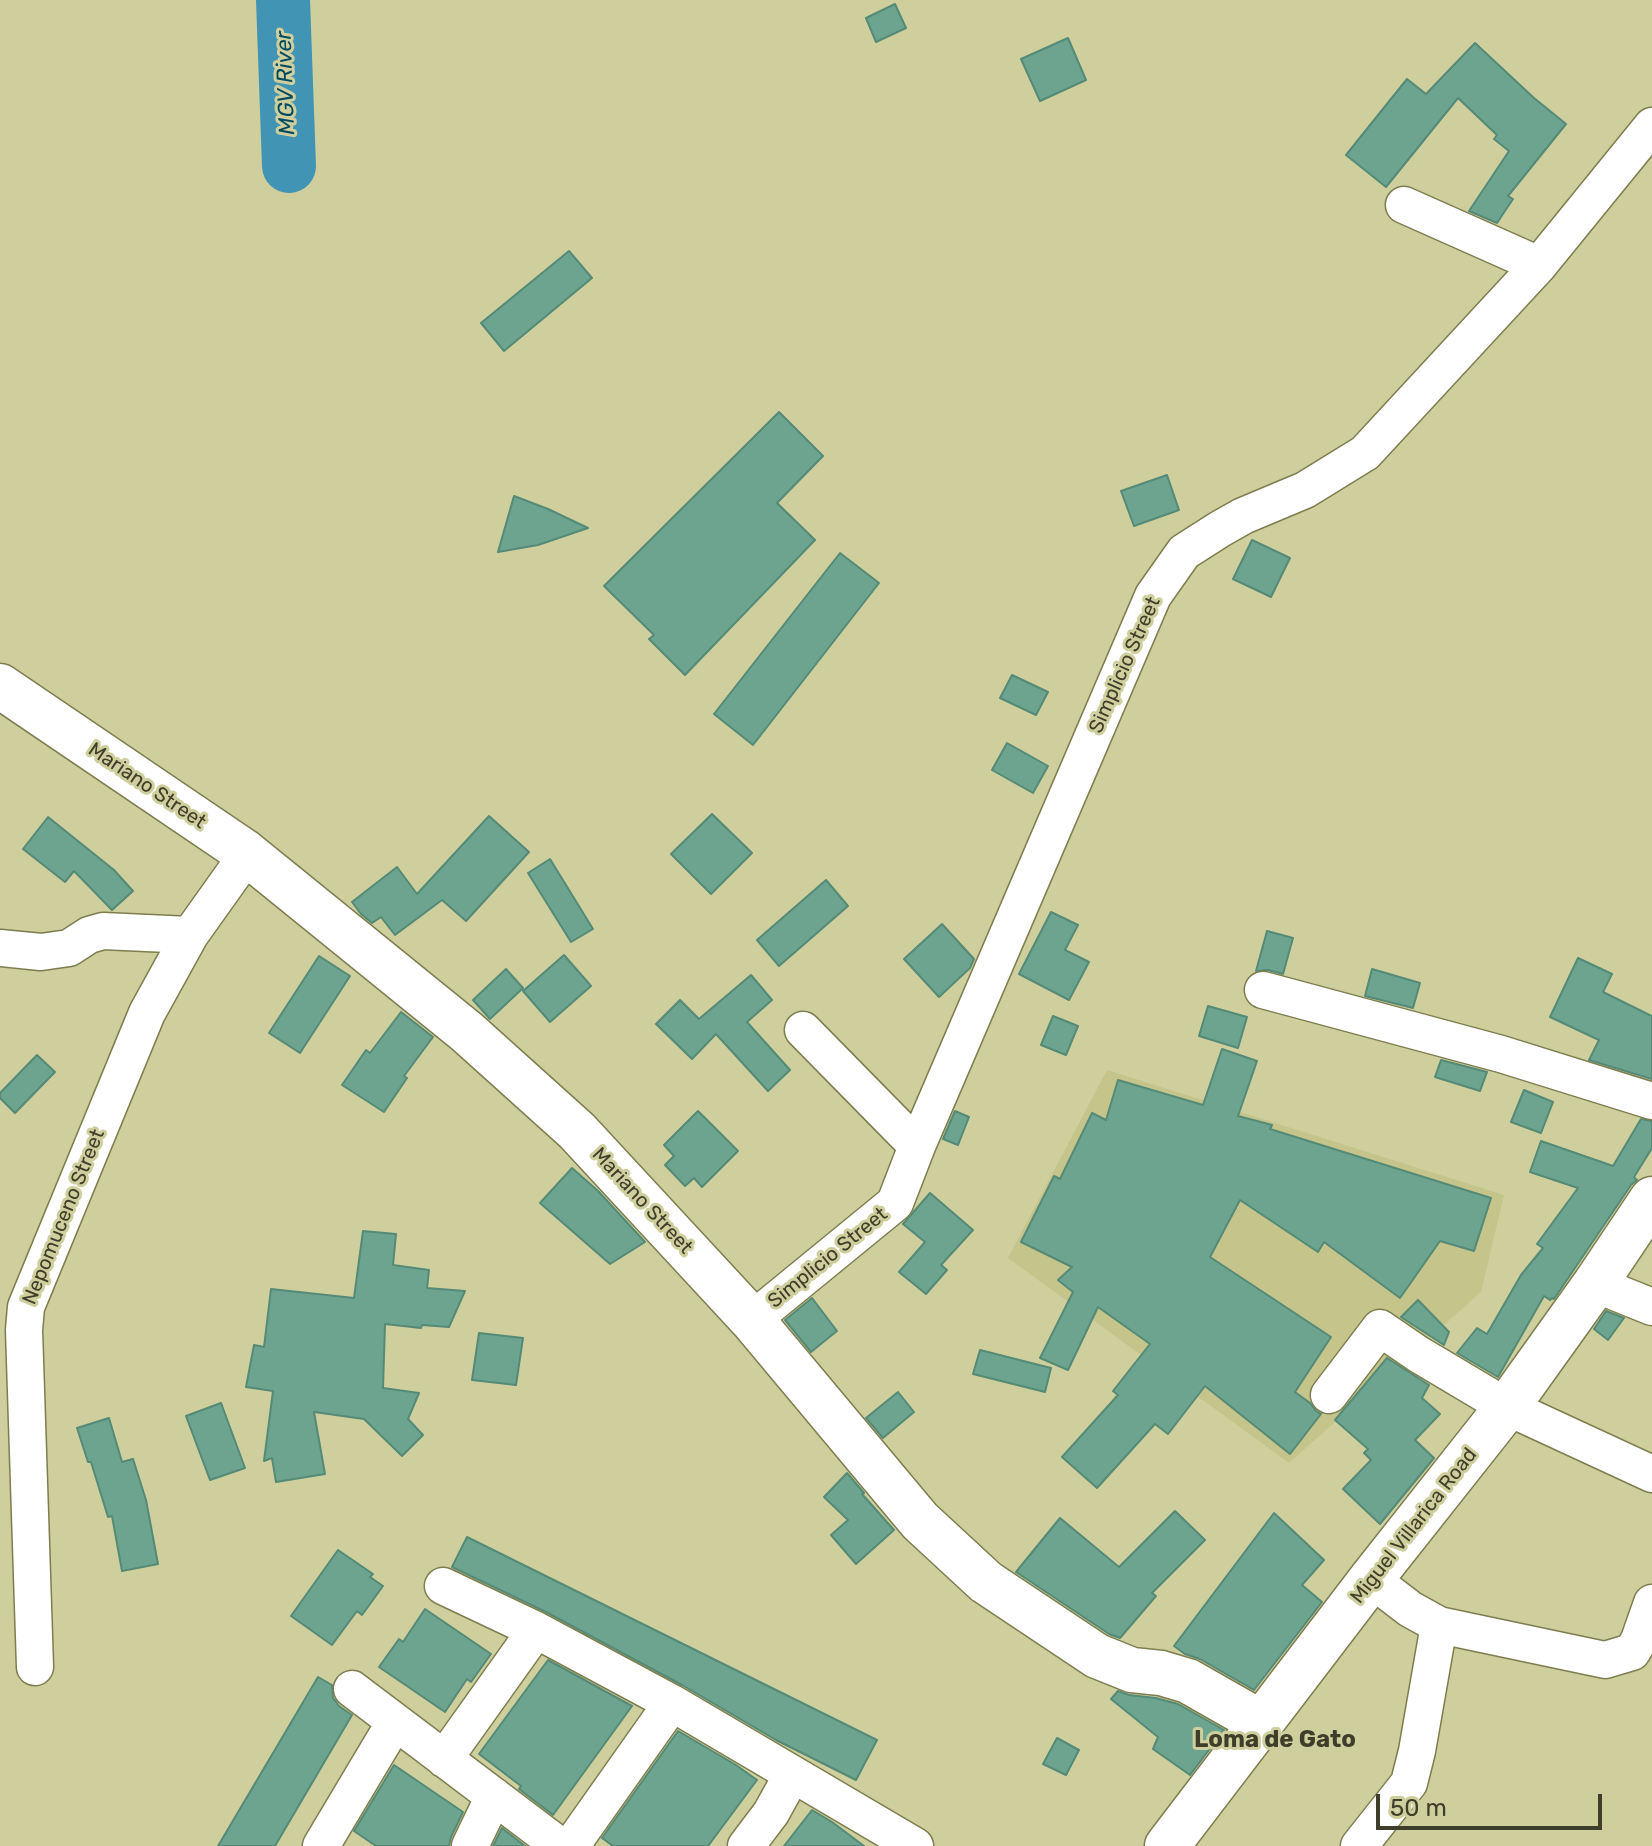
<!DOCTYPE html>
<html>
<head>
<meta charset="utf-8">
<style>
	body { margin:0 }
	#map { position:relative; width:1652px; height:1846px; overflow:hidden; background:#cfcf9e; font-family:Rubik,sans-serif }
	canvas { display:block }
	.scale { position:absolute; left:1376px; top:1794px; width:226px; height:36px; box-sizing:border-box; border:4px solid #3e3e2a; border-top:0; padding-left:10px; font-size:24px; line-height:28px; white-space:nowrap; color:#3e3e2a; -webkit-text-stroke:6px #cfcf9e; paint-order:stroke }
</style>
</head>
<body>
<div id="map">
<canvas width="1652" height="1846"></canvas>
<div class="scale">50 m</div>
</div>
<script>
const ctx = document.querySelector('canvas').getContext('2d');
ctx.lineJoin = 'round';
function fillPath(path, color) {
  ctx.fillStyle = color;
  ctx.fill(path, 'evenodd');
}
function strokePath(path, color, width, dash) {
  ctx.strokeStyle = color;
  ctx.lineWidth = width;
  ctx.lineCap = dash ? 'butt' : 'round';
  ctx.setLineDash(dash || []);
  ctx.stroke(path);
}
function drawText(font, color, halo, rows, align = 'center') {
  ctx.font = font + ' Rubik,sans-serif';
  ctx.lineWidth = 6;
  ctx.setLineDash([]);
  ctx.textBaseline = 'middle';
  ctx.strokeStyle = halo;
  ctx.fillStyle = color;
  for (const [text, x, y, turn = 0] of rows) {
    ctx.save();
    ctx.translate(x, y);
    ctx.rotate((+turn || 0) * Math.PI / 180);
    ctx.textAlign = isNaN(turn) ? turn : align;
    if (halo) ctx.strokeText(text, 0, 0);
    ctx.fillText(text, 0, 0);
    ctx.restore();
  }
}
const built = new Path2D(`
	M1107,1070l397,125 -23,97 -192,171 -281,-205z`);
const river = new Path2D(`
	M283,0l6,166`);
const building = new Path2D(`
	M895,4l11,24 -30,14 -10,-24z
	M1068,38l18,42 -46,21 -19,-42z
	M1475,43l59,55 32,26 -58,72 5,3 -16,24 -28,-12 40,-60 -15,-12 3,-4 -39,-37 -72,89 -40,-32 61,-76 19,15z
	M569,251l23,27 -88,73 -23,-28z
	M779,412l44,44 -46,47 38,37 -130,135 -36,-36 5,-4 -50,-49z
	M1167,475l12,35 -45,16 -13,-35z
	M514,496l34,13 40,19 -50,17 -40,7z
	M1252,540l38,18 -19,39 -38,-18z
	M840,553l39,30 -126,162 -39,-31z
	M1012,675l36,17 -12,23 -36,-17z
	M1007,743l41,23 -15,27 -41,-23z
	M712,814l40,39 -41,41 -40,-40z
	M489,816l40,36 -63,69 -24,-21 -47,35 -14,-18 -9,6 -11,-9 -9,-12 45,-35 20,27z
	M48,817l66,53 19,21 -21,19 -38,-39 -9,11 -42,-33z
	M550,859l43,70 -22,13 -43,-69z
	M826,880l22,26 -69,60 -22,-26z
	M1051,912l27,13 -13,25 24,12 -20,38 -50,-26z
	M942,924l32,35 -4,9 -31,29 -35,-38z
	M1267,931l26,7 -10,36 -15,-4 -12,1z
	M564,955l27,31 -41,36 -27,-31z
	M319,956l31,20 -50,77 -31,-20z
	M1578,958l34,16 -9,18 49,24v63l-63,-19 10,-20 -49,-23z
	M506,969l17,19 -33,31 -17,-19z
	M1372,969l48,14 -7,25 -48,-12z
	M751,975l21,25 -25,22 43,48 -22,21 -52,-57 -24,25 -36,-35 24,-24 19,19z
	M1208,1006l39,11 -9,31 -39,-12z
	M401,1012l32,25 -29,39 3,2 -23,34 -42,-27 24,-35 4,3z
	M1053,1016l25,10 -12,29 -25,-10z
	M1222,1049l35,12 -19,55 34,9 -2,4 221,69 -17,53 -34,-10 -40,57 -76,-56 -6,10 -78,-52 -30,57 121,80 -36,55 15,11 6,8 5,3 -31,40 -85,-68 -37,48 -13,-10 -58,64 -35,-31 56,-62 -5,-4 37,-47 -52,-37 -30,63 -28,-12 33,-66 -15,-12 14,-13 -51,-25 33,-66 6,3 32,-66 14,7 12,-40 85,25z
	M37,1055l18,17 -40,41 -15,-15v-5z
	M1441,1060l46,12 -7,19 -45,-14z
	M1524,1090l29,12 -12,31 -30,-11z
	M698,1111l40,40 -36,36 -8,-9 -9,8 -20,-21 9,-9 -10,-11z
	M955,1111l14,6 -11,28 -15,-6z
	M1641,1119l11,2v27l-18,29 3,3 -6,5 -77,114 -2,-1 -2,2 -6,-4 -46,81 -41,-24 20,-25 10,6 34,-59 22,-27 -6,-4 41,-56 -48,-16 11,-31 72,25z
	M572,1168l26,23 47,51 -35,22 -70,-61z
	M930,1193l43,37 -32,35 6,5 -21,24 -27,-22 26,-30 -22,-18z
	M363,1231l33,3 -3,31 36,5 -2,18 38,3 -16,36 -27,-2 -1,3 -36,-4 -2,64 36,5 -11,26 15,16 -21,21 -38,-37 -50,-7 11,62 -49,8 -4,-24 -8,3 9,-70 -27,-4 8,-42 10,2 7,-58 83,9z
	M812,1298l25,33 -26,21 -26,-32z
	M1418,1300l31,32 -5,13 -43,-28z
	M1606,1311l18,7 -16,22 -14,-11z
	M479,1333l44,5 -7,47 -44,-5z
	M980,1350l71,18 -6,24 -72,-18z
	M1387,1358l42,27 -7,13 18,16 -25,26 19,18 -54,66 -37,-35 28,-29 -7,-7 4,-4 -33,-29z
	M898,1392l16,20 -31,26 -17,-20z
	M221,1403l24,65 -35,12 -24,-64z
	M109,1418l13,44 11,-3 13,41 12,64 -36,7 -10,-55 -4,1 -17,-55h-3l-11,-34z
	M847,1473l17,20 -2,1 32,36 -38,34 -25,-29 17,-15 -24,-23z
	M1175,1511l30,29 -53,53 4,3 -36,42 -11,-4 -93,-62 44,-54 59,49z
	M1274,1513l50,47 -22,25 20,17 -68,88 -54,-31 -15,-5 -11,-8z
	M467,1537l410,203 -21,40 -80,-40 -94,-55 -136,-73 -94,-45z
	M338,1550l35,24 -3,3 13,9 -21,29 -5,-4 -25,34 -41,-29z
	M425,1609l66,45 -20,28 -4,-3 -22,33 -66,-45 20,-28 4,3z
	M548,1660l84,46 -79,109 -34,-26 2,-3 -42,-32z
	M318,1677l14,8 1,13 6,8 13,9 -77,131h-57z
	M1118,1691l11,4 27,3 22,6 46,26 -34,45 -37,-26 5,-12 -47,-38z
	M678,1731l58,34 21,15 -49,66h-95l-11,-8z
	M1057,1738l22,12 -13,25 -23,-11z
	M394,1765l69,47 -12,25 -2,9h-73l-22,-15z
	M812,1810l20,12 32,24h-80z
	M502,1828l23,18h-32z`);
const minor = new Path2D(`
	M1404,205l135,60
	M0,948l41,4 28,-4 20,-13 14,-4 87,4
	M1263,990l238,64 151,47
	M803,1030l114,116
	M1595,1284l57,23
	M752,1320l143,-117 22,-57 236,-550 31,-44 36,-23 23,-13 62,-26 60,-37 174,-188 113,-139
	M1329,1395l51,-67 38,26 89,53 145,67
	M443,1586l93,44 136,73 243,143
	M1439,1625l166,35 27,-8 7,-12 13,-37
	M35,1667l-11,-337 2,-23 121,-294 43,-78 47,-66 8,-17
	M352,1689l208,157
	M444,1759l92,-129
	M321,1846l74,-124
	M470,1846l24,-50
	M571,1846l101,-143
	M746,1846l25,-33 21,-38
	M1359,1846l50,-63 8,-32 22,-126 -29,-16 -39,-30`);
const major = new Path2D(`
	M0,686l245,166 222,180 110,99 175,189 168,201 66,61 111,74 35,14 29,3 27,8 72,41
	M1167,1846l204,-267 136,-172 88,-123 57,-85`);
const streetNames = [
	["Simplicio Street",1125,665,-66],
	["Mariano Street",147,786,34],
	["Mariano Street",642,1201,47],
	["Nepomuceno Street",64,1217,-68],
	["Simplicio Street",828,1258,-39],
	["Miguel Villarica Road",1414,1526,-52]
];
const waterNames = [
	["MGV River",286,83,-92]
];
const quarterNames = [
	["Loma de Gato",1275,1740]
];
fillPath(built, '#c4c48b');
strokePath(river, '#4294b5', 54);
fillPath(building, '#6da48f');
strokePath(building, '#548a76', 2);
strokePath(minor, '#7d7d4f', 39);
strokePath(major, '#7d7d4f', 47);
strokePath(minor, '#fff', 36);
strokePath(major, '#fff', 44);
drawText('20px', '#3e3e2a', '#cfcf9e', streetNames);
drawText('italic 22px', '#004a61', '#cfcf9e', waterNames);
drawText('bold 24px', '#3e3e2a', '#cfcf9e', quarterNames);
</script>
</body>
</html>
